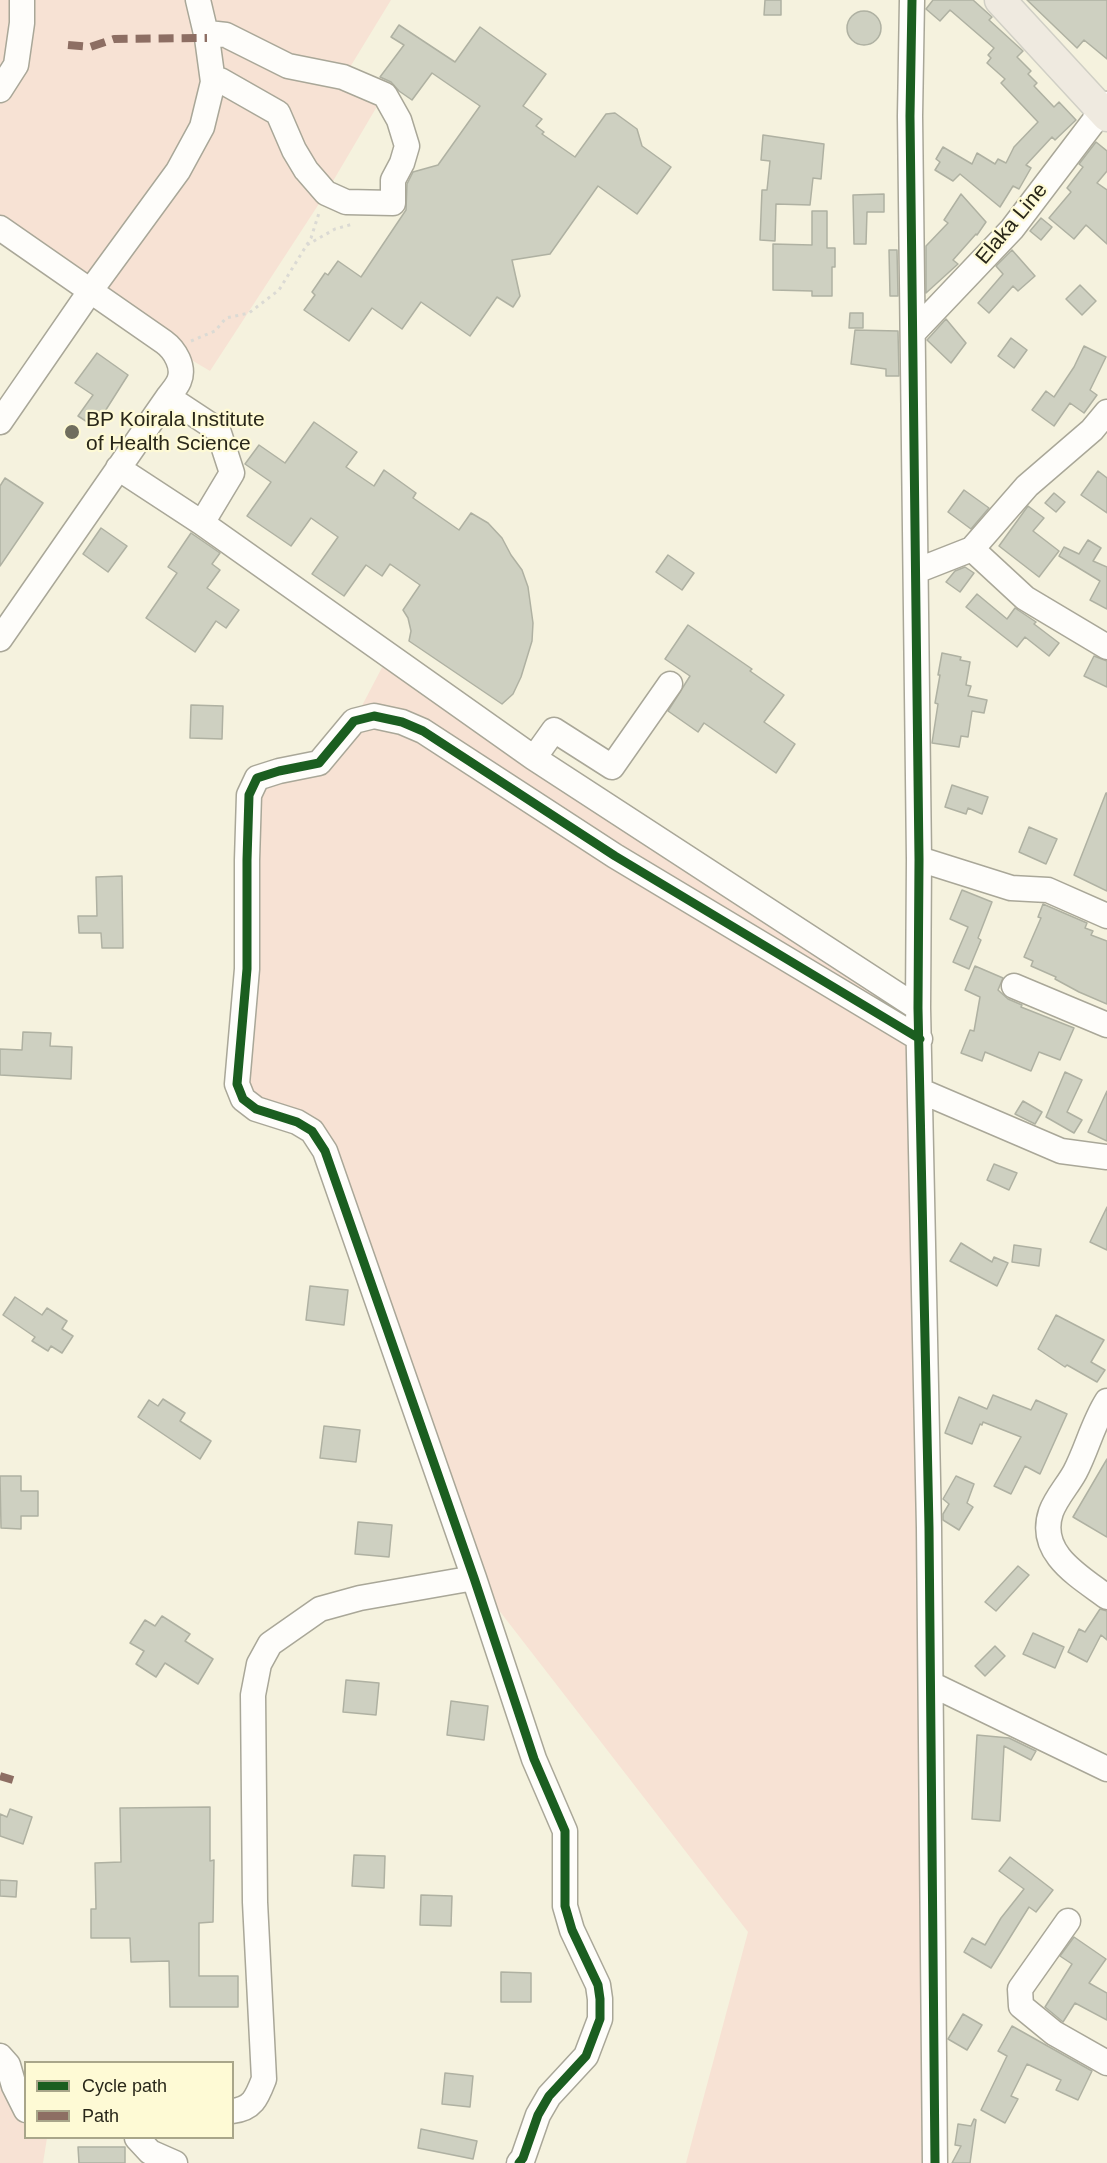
<!DOCTYPE html>
<html>
<head>
<meta charset="utf-8">
<style>
	body { margin:0 }
	#map { position:relative; width:1107px; height:2163px; overflow:hidden; background:#f5f2de; font-family:Arial,sans-serif }
	canvas { display:block }
	.legend { position:absolute; left:24px; top:2061px; width:210px; height:78px; box-sizing:border-box; background:#fefad5; border:2px solid #a9a68a; margin:0; padding:8px 10px; list-style:none; font-size:18px; color:#292719 }
	.legend li { display:flex; align-items:center; gap:12px; height:30px }
	.legend b { width:30px; border:2px solid #a9a68a }
</style>
</head>
<body>
<div id="map">
<canvas width="1107" height="2163"></canvas>
<ul class="legend">
<li><b style="height:8px;background:#1b5e20"></b>Cycle path</li>
<li><b style="height:8px;background:#8d6e63"></b>Path</li>
</ul>
</div>
<script>
const ctx = document.querySelector('canvas').getContext('2d');
ctx.lineJoin = 'round';
function fillPath(path, color) {
  ctx.fillStyle = color;
  ctx.fill(path, 'evenodd');
}
function strokePath(path, color, width, dash) {
  ctx.strokeStyle = color;
  ctx.lineWidth = width;
  ctx.lineCap = dash ? 'butt' : 'round';
  ctx.setLineDash(dash || []);
  ctx.stroke(path);
}
function drawText(font, color, halo, rows, align = 'center') {
  ctx.font = font + ' Arial,sans-serif';
  ctx.lineWidth = 4.5;
  ctx.setLineDash([]);
  ctx.textBaseline = 'middle';
  ctx.strokeStyle = halo;
  ctx.fillStyle = color;
  for (const [text, x, y, turn = 0] of rows) {
    ctx.save();
    ctx.translate(x, y);
    ctx.rotate((+turn || 0) * Math.PI / 180);
    ctx.textAlign = isNaN(turn) ? turn : align;
    if (halo) ctx.strokeText(text, 0, 0);
    ctx.fillText(text, 0, 0);
    ctx.restore();
  }
}
const green = new Path2D(`
	M0,0h391l-47,77 35,26 -53,90 -116,178 -37,-22 -173,-121z
	M388,656l530,352 17,1155h-249l62,-231 -274,-354 -149,-427 -82,-52 14,-321 62,-15 35,-42z
	M0,2056l25,54 1,28h21l-4,25h-43z`);
const building = new Path2D(`
	M765,0h16v15h-17z
	M933,0h40l19,17 -3,3 34,31 -6,6 14,14 -3,3 9,9 -3,3 20,21 5,-5 17,18 -21,20 -3,-3 -26,28 5,3 -12,21 -6,-3 -13,21 -40,-33 -7,7 -18,-11 5,-8 -4,-3 7,-12 29,17 5,-11 18,11 3,-5 8,4 8,-16 24,-25 -37,-39 4,-4 -18,-16 4,-5 -3,-3 6,-7 -44,-38 -10,11 -14,-12z
	M1027,0h80v59l-23,-19 -7,8z
	M847 28a17 17 0 1 1 34 0a17 17 0 1 1-34 0Z
	M399,25l56,37 25,-35 66,47 -23,32 19,13 -6,7 8,6 -2,2 33,23 31,-43 9,-1 22,16 5,17 29,21 -34,47 -39,-28 -48,68 -38,6 8,36 -7,11 -16,-10 -27,39 -49,-34 -19,27 -30,-21 -23,33 -45,-31 11,-15 -3,-3 13,-19 3,2 10,-14 23,16 45,-67 1,-26 6,-12 25,-7 42,-59 -48,-33 -20,27 -13,-9 -8,-9 -11,-5 24,-32 -13,-8z
	M763,135l61,9 -3,35 -8,-1 -3,27 -34,-1 -1,37 -15,-1 2,-50h5l3,-29 -9,-1z
	M1096,142l11,9v20l-10,12 10,7v54l-21,-19 -12,14 -25,-21 22,-26 -4,-4 16,-21 -4,-3z
	M884,194v18h-17l-1,32h-12l-1,-49z
	M961,194l25,28 -9,13 -1,-1 -23,26 5,4 -32,29v-47l22,-23 -4,-3z
	M812,211h15v37h8v19h-3v29h-20v-5l-39,-1v-46l39,1z
	M1041,218l11,9 -11,13 -11,-9z
	M889,250h8l1,46h-8z
	M1012,250l23,26 -17,15 -5,-5 -24,27 -11,-10 25,-29 -7,-8z
	M1080,285l16,16 -14,14 -16,-16z
	M850,313h13v15h-14z
	M946,319l20,24 -15,20 -24,-23z
	M855,330l43,1 1,45h-13v-7l-35,-5z
	M1011,338l16,12 -13,18 -16,-12z
	M1084,346l22,11 -16,33 7,5 -13,18 -14,-10 -16,23 -22,-16 14,-19 8,6 20,-30z
	M97,353l31,22 -33,52 -17,-11 15,-21 -18,-12z
	M314,422l43,30 -11,15 28,19 10,-16 32,23 -3,5 46,32 12,-17 17,10 14,15 9,17 11,15 6,17 5,36 -1,18 -11,36 -8,17 -11,10 -93,-63 2,-10 -3,-13 -5,-8 17,-25 -30,-21 -8,12 -16,-11 -22,31 -32,-22 26,-37 -27,-19 -20,28 -44,-30 24,-34 -26,-18 14,-19 26,18z
	M1098,471l9,7v35l-26,-18z
	M5,478l38,25 -43,63v-80z
	M964,490l25,18 -18,21 -23,-17z
	M1054,493l11,9 -9,10 -11,-9z
	M1028,506l16,12 -11,13 26,20 -20,26 -40,-31z
	M101,528l26,18 -19,26 -25,-18z
	M191,533l29,20 -8,11 8,6 -13,18 32,22 -13,18 -10,-7 -21,31 -49,-34 31,-45 -9,-6z
	M1088,540l13,8 -8,13 14,6v42l-17,-9 10,-19 -41,-25 5,-9 15,7z
	M668,555l26,18 -12,17 -26,-18z
	M965,567l9,6 -14,19 -14,-10 9,-11z
	M977,594l30,25 8,-11 21,14 -2,2 25,19 -10,13 -24,-19 -8,10 -51,-40z
	M688,625l64,44 -2,2 34,24 -20,27 31,22 -19,29 -72,-50 -6,9 -30,-21 22,-35 -25,-17z
	M942,653l19,4 -1,3 10,2 -4,23 5,1 -3,10 19,4 -3,13 -12,-2 -4,26 -7,-1 -2,11 -27,-4 6,-39 -3,-1 5,-28h-2z
	M1094,656l13,5v26l-23,-11z
	M191,705l32,1 -1,33 -32,-1z
	M952,785l36,12 -6,17 -14,-6 -2,6 -21,-7z
	M1106,793h1v98l-33,-16z
	M1029,827l28,12 -11,25 -27,-12z
	M122,876l1,72h-21l-1,-15h-22l-1,-17h19l-1,-39z
	M962,890l30,12 -14,36 3,2 -12,29 -16,-7 15,-35 -18,-8z
	M1043,904l44,19 -2,5 8,3 -2,4 16,6v63l-28,-12 -24,-13 1,-2 -25,-11 2,-5 -9,-4 17,-39 -3,-1z
	M975,966l28,12 -5,12 10,9 14,6 -1,2 53,21 -14,32 -21,-8 -8,19 -46,-19 -3,9 -21,-8 9,-23 4,1 6,-34 -15,-7z
	M23,1032l28,1 -1,13 22,1 -1,32 -71,-4v-26l22,1z
	M1065,1072l17,8 -15,32 15,8 -8,13 -28,-16z
	M1107,1091v50l-19,-9z
	M1023,1101l19,11 -7,12 -20,-10z
	M994,1164l23,9 -8,17 -22,-10z
	M1107,1207v43l-17,-8z
	M961,1243l31,19 2,-5 14,6 -11,23 -47,-25z
	M1014,1245l27,4 -2,17 -27,-4z
	M310,1286l38,4 -4,35 -38,-5z
	M15,1297l27,18 5,-7 20,13 -5,8 11,7 -11,17 -11,-7 -3,5 -16,-10 3,-4 -32,-22z
	M1056,1315l48,25 -13,22 14,8 -8,12 -30,-17 -2,2 -27,-18z
	M993,1395l38,15 5,-10 31,14 -27,60 -15,-8 -14,28 -17,-8 27,-49 -38,-15 -1,3 -2,-1 -8,20 -27,-11 14,-36 28,12z
	M163,1399l22,14 -5,8 31,20 -11,18 -62,-42 11,-17 9,6z
	M324,1426l36,4 -4,32 -36,-4z
	M1107,1459v78l-34,-20z
	M0,1476h21v15h17v25h-17v13l-20,-1z
	M956,1476l18,8 -7,19 6,4 -14,23 -16,-10v-6l6,-10 -6,-5z
	M358,1522l34,3 -3,32 -34,-3z
	M1018,1566l11,9 -33,36 -11,-9z
	M1100,1609l7,2v29l-6,-5 -14,27 -19,-10 11,-23 6,3z
	M162,1616l28,18 -5,7 28,18 -15,25 -33,-21 -9,14 -20,-13 8,-13 -14,-8 15,-23 10,6z
	M1033,1633l31,14 -9,21 -32,-14z
	M995,1646l10,10 -20,20 -10,-10z
	M346,1680l33,3 -3,32 -33,-3z
	M451,1701l37,5 -4,34 -37,-5z
	M977,1735l32,3 27,13 -5,9 -27,-14 -4,75 -28,-2z
	M210,1807v54l4,-1 -1,62 -14,1v53h39v31h-68l-1,-46 -38,1 -1,-24h-39v-29h5l-1,-46 26,-1 -1,-54z
	M10,1809l22,8 -9,27 -23,-8v-22l7,3z
	M354,1855l31,1 -1,32 -32,-2z
	M1010,1857l43,33 -17,22 -7,-5 -38,61 -27,-16 8,-14 13,7 16,-27 23,-29 -25,-18z
	M0,1880l17,1 -1,16 -16,-1z
	M421,1895l31,1 -1,30 -31,-1z
	M1074,1937l32,22 -17,24 18,10v27l-32,-17 -12,19 -18,-15 27,-43 -12,-8z
	M501,1972l30,1v29h-30z
	M963,2014l19,11 -15,25 -19,-11z
	M1012,2026l80,45 -14,29 -22,-10 5,-10 -34,-16 -16,32 7,3 -13,24 -24,-13 26,-54 -9,-5z
	M445,2073l28,3 -3,31 -28,-3z
	M974,2119l2,1 -6,43h-18l9,-17 -6,-1 3,-21 13,2z
	M421,2129l56,12 -4,18 -55,-11z
	M78,2147h47v16h-46z`);
const path = new Path2D(`
	M307,245l28,-16 18,-5
	M191,341l24,-10 11,-13 23,-5 30,-23 32,-52 8,-25`);
const minor = new Path2D(`
	M912,0l-2,116 9,743 -1,149 11,520 6,635
	M207,38l1,-5 18,2 62,31 55,11 42,18 14,25 8,26 -5,17 -9,17v23l-47,-1 -20,-9 -20,-23 -12,-20 -16,-37 -58,-33 -7,2
	M0,90l16,-25 6,-42v-23
	M0,228l164,114c11,8 21,25 15,39 -2,5 -7,11 -11,16l-168,242
	M914,332l98,-103 95,-125
	M168,397l50,33 14,43 -30,50
	M0,422l91,-132 87,-119 24,-44 11,-45 -6,-44 -9,-38
	M118,468l84,55 332,235 384,250
	M972,549l53,49 82,49
	M916,571l56,-22 55,-63 65,-56 15,-18
	M534,758l20,-28 58,37 58,-83
	M919,859l92,29 37,2 59,26
	M1014,986l93,39
	M921,1091l140,60 46,6
	M1107,1401c-14,22 -20,48 -32,71 -7,13 -19,26 -24,40 -14,41 28,64 56,85
	M931,1684l176,85
	M1068,1921l-48,68 1,17 33,27 53,30
	M0,2056l8,9 6,21 12,24
	M232,2111c21,-2 25,-14 32,-32l-9,-177 -2,-207 6,-31 11,-20 50,-35 40,-11 114,-20
	M137,2138l13,14 25,11
	M519,2163l4,-5 15,-43 11,-19 37,-40 14,-37v-20l-2,-14 -26,-55 -7,-24v-75l-31,-72 -60,-181 -149,-427 -13,-20 -15,-9 -41,-13 -13,-10 -6,-15 10,-115v-109l2,-65 8,-17 22,-7 40,-8 35,-42 20,-5 28,6 21,9 192,125 305,183`);
const major = new Path2D(`
	M1000,0l107,116`);
const quiet = new Path2D(`
	M68,45l22,2 24,-8 93,-1
	M0,1776l13,4`);
const cycleway = new Path2D(`
	M912,0l-2,116 9,743 -1,149 11,520 6,635
	M519,2163l4,-5 15,-43 11,-19 37,-40 14,-37v-20l-2,-14 -26,-55 -7,-24v-75l-31,-72 -60,-181 -149,-427 -13,-20 -15,-9 -41,-13 -13,-10 -6,-15 10,-115v-109l2,-65 8,-17 22,-7 40,-8 35,-42 20,-5 28,6 21,9 192,125 305,183`);
const markers = [
	[72,432,8,"#706e5e"]
];
const streetNames = [
	["Elaka Line",1012,224,-50]
];
const poiNames = [
	["BP Koirala Institute",86,420],
	["of Health Science",86,444]
];
fillPath(green, '#f7e2d4');
fillPath(building, '#ced0c1');
strokePath(building, '#afb1a2', 1.5);
strokePath(minor, '#a9a798', 27);
strokePath(major, '#d0cfc5', 33);
strokePath(path, '#dbdad4', 3, [3, 4.5]);
strokePath(minor, '#fefdfa', 24);
strokePath(major, '#efeae0', 30);
strokePath(quiet, '#8d6e63', 8, [15, 8]);
strokePath(cycleway, '#1b5e20', 9);
for (const [x, y, r, color] of markers) {
  const dot = new Path2D();
  dot.arc(x, y, r, 0, 2 * Math.PI);
  ctx.fillStyle = color;
  ctx.fill(dot);
  strokePath(dot, '#fefad5', 2);
}
drawText('21px', '#292719', '#fefad5', streetNames);
drawText('21px', '#292719', '#fefad5', poiNames, 'left');
</script>
</body>
</html>
